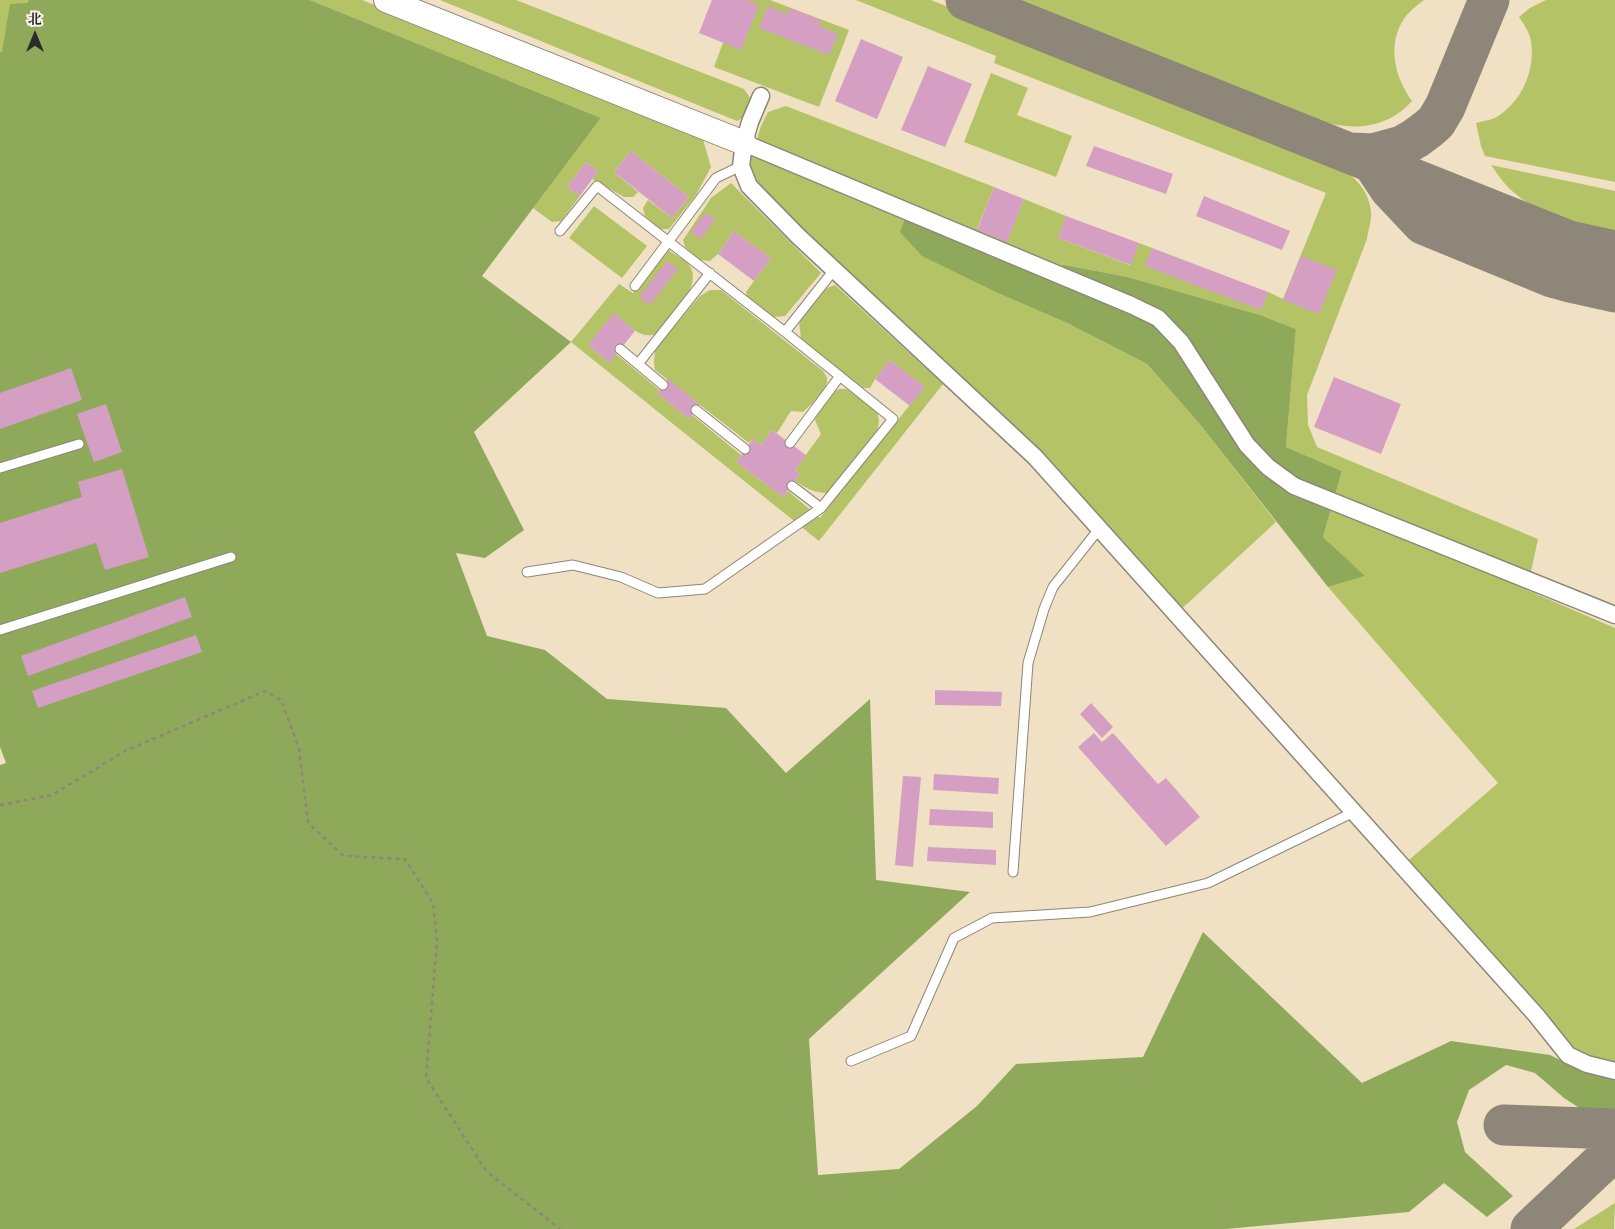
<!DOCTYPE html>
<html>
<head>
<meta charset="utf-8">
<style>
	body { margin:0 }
	#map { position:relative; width:1615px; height:1229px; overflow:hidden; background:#f0e1c4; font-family:"Old Standard TT","Noto Serif SC",serif }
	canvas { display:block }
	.north { position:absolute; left:10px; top:10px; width:50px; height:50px; -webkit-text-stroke:4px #f7f3e8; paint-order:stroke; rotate:0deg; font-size:14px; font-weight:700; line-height:20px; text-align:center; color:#2b2b2b }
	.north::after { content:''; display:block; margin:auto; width:18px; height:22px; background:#2b2b2b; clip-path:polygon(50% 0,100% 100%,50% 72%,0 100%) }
</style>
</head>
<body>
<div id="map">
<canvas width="1615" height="1229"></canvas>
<div class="north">北</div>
</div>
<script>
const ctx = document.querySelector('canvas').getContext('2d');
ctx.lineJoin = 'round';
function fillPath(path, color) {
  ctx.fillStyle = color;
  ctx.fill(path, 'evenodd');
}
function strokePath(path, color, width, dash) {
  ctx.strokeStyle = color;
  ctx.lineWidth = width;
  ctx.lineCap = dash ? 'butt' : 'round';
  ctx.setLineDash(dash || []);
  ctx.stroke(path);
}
const green = new Path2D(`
	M0,0h29l-27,52h-2z
	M310,0h52l340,136 9,31 -15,28 -27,34h-9l-15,-13 -2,-8 5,-8 24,18 17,-21 -58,-46 -17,21 24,20 -5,5h-9l-32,-18 6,-8 -12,-9 -19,25 13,9 -19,25 -9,1 -19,-14 68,-90z
	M440,0h76l228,89 8,12 -6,15 -9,5z
	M739,0h31l79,30 -30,77 -105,-40z
	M856,0h75l389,156c24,14 47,25 51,55 1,9 -3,19 -4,28l-60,156 1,30 9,22 221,92 -11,51 88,38v443l-28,-7 -185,-198 96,-83 -170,-196 36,-11 -41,-39 19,-66 -56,-24 10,-118 -36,-14 -132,-38 -63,-12 -65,29 67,29 80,41 51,58 78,100 -100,92 -141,-157 -286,-271v-22l12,-38 7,-14 18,-6 208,81 -17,42 30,12 17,-42 42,17 -8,22 72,27 9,-22 13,5 109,61 7,-17 15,7 43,-106 -332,-130 2,-7z
	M1018,0h406c-8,6 -17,13 -22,22 -15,26 -6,57 10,79 -25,28 -59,30 -93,20z
	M1546,0h69v182l-130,-26 -4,-10 -5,-23c8,-2 18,-3 25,-9 23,-16 36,-49 29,-77 -2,-7 -7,-14 -11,-20l11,-9z
	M991,73l37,15 -11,27 55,21 -16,41 -92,-35z
	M1491,165l124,26v41c-34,-7 -71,-14 -98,-37 -11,-8 -18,-19 -26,-30z
	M731,183l90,90 -36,43 -12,1 -26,-20 -1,-5 25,-34 -37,-27 -16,23 -8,7 -10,-1 -15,-13 -2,-7 28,-42z
	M594,206l53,40 -25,32 -53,-40z
	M667,249c6,6 18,9 22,16 16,21 -21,53 -33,69 -16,6 -30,-11 -42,-20l-26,31 20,17 8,-8 43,36 -2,3 32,26 3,-4 49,40 -5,7 47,35 5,-6 32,27 104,-131 -34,-27 -15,19 -5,9h-9l-60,-49 -2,-18 28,-33 8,-3 108,99 -124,157 -248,-199 48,-58 14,9z
	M710,290h11l5,4 97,77c2,3 5,7 4,11 -1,9 -17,24 -24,30l-12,-1 -14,22 -5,-3 -11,15 -8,-6 -4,4 -94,-73 -1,-7 1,-14 45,-53z
	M839,389h8l30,23 2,8 -1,9 -44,56 -7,8c-13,0 -21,-5 -32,-12l5,-7 -5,-4 26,-36 -6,-14c4,-10 14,-26 24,-31z
	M1615,1203l-1,26h-40z`);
const forest = new Path2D(`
	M29,0h281l291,118 -119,158 89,66 -97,90 50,98 -39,28 -29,-5 31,83 58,14 62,49 119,9 60,65 84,-74 6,181 94,12 -161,147 9,136 81,-6 78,-63 39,-42 127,-7 60,-125 159,151 89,-42 99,14 32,16 33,8v33l-31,-1 -20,-13 -29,-25 -29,-8 -37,25 -12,32 8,30 48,44 -26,21 -43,-34 -35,29 -183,17h-1226v-464l6,-2 -6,-16v-695h2l8,-48 17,-1z
	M909,208l135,61 21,-4 63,12 132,38 36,14 -10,118 56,24 -19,66 42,39 -37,11 -130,-165 -51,-58 -80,-41 -67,-29 -78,-38 -22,-24z`);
const taxiway = new Path2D(`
	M966,0l603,241 46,10
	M1350,153l23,1 29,-8 14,-8 12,-9 8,-7 9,-15 44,-107
	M1372,162l18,27 33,35 129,53 18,5 45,10
	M1504,1125l111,4
	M1531,1229l84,-79`);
const building = new Path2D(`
	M712,0h34l13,5 -18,45 -42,-17z
	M768,6l19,8 3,-6 31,12 -2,6 19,8 -9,21 -70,-27z
	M861,39l42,18 -26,62 -42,-18z
	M928,66l44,18 -27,63 -44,-17z
	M1094,146l79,28 -7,20 -80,-28z
	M631,151l58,46 -17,21 -58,-46z
	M586,162l12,9 -18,25 -13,-9z
	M994,187l30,12 -17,43 -30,-12z
	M1204,196l86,35 -8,19 -86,-34z
	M705,213l10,6 -14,20 -10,-7z
	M1066,216l73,27 -8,22 -73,-27z
	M734,231l37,27 -17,23 -36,-27z
	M1152,248l116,44 -7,18 -116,-44z
	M1301,256l36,14 -18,44 -36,-14z
	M667,261l11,8 -28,36 -11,-8z
	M614,313l21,18 -26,32 -21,-18z
	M890,360l35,27 -15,19 -35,-27z
	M71,368l11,32 -82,29v-36z
	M1334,377l67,27 -20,50 -67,-27z
	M668,379l32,26 -11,14 -32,-26z
	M106,404l16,48 -28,10 -17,-48z
	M772,430l34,25 -11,15 5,4 -17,23 -47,-35 17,-23 8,6z
	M122,469l27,88 -44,13 -9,-27 -96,30v-50l82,-26 -4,-15z
	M185,597l7,20 -164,59 -7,-20z
	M196,635l6,17 -164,56 -6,-17z
	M935,690l67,2 -1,14 -66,-1z
	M1091,703l22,24 -11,11 -22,-24z
	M1094,733l8,9 11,-9 45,51 8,-6 34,39 -34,29 -88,-99z
	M934,774l65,4 -1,16 -65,-4z
	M903,776l18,1 -8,90 -18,-2z
	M930,809l63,3v16l-64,-3z
	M928,847l68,3v15l-69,-4z`);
const path = new Path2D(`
	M0,805l52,-10 73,-44 140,-60 16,9 18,48 9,75 36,33 61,3 28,44 4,37 -11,138 61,94 73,57`);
const lane = new Path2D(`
	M560,231l37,-45 188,146 108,87 -72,89 -29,-22
	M635,286l81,-108 25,-12
	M785,332l49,-62
	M620,349l43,36
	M638,364l72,-91
	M696,410l49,39
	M790,443l50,-67
	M0,468l79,-24
	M527,572l46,-7 48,12 37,16 47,-4 116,-81
	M0,630l231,-73
	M1013,872l15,-209 16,-54 9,-22 46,-58
	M851,1061l60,-25 43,-98 38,-20 98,-6 118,-29 146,-71`);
const street = new Path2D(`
	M761,96l-11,26 -6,21 -3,23 8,20 49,50 237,221 501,558 32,40 19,9 28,7
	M744,143l387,162 27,13 23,24 66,103 21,22 26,19 321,129`);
const secondary = new Path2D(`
	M386,0l358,143`);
fillPath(green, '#b4c365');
fillPath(forest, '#8fa95a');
strokePath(taxiway, '#8e8678', 41);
fillPath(building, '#d59fc4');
strokePath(lane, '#8e8678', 11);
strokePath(street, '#8e8678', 19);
strokePath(secondary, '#8e8678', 26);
strokePath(path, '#8e8678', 2.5, [4, 4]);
strokePath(lane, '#fff', 9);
strokePath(street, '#fff', 16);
strokePath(secondary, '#fff', 24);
</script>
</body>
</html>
